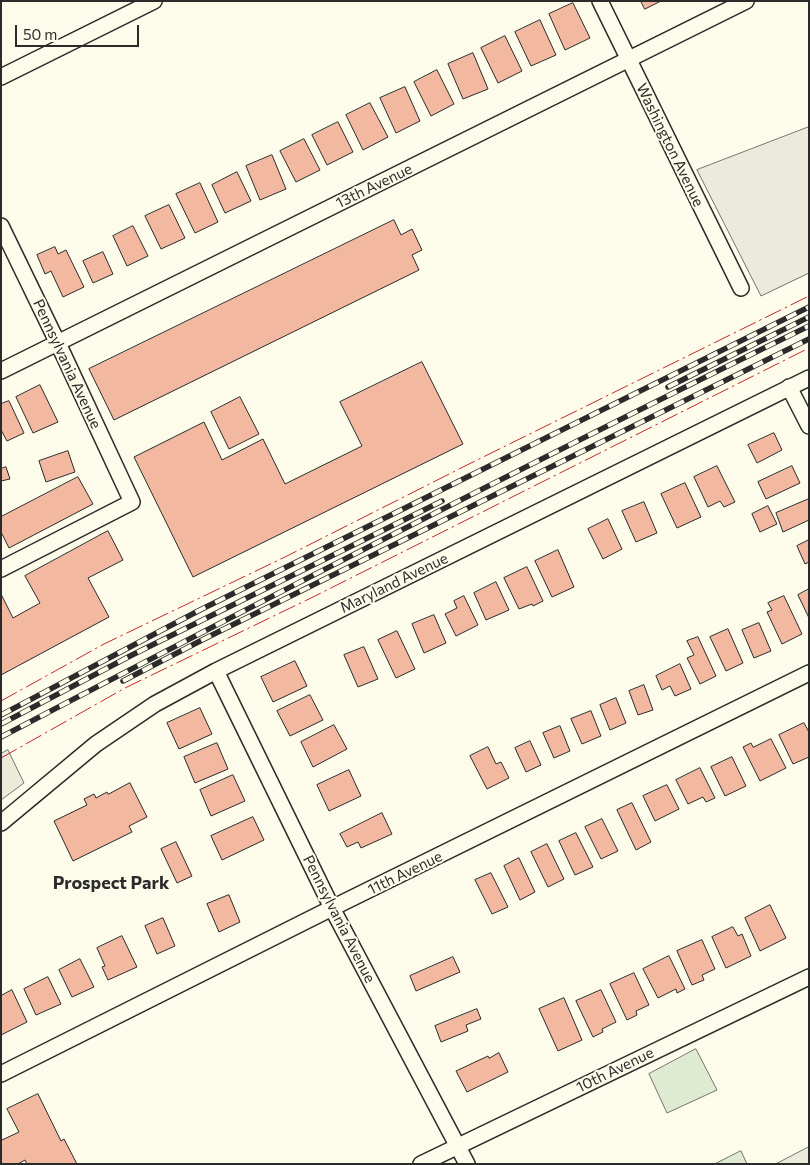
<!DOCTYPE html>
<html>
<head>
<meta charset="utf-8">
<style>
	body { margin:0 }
	#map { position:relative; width:810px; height:1165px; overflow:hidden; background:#fdfbea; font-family:Commissioner,sans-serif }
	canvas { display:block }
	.frame { position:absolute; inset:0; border:2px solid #2b2b2b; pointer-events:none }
	.scale { position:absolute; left:15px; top:25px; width:124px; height:22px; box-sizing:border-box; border:2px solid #2b2b2b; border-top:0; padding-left:6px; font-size:15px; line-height:18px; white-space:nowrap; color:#2b2b2b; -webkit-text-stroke:4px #fdfbea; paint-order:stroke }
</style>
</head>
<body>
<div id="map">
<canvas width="810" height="1165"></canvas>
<div class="frame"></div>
<div class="scale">50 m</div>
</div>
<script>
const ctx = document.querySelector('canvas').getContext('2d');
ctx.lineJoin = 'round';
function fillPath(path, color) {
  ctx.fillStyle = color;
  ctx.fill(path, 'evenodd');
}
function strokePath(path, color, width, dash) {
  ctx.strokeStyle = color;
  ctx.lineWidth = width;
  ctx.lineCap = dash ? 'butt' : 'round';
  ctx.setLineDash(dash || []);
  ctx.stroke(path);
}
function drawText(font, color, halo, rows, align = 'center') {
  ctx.font = font + ' Commissioner,sans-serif';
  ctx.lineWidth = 4;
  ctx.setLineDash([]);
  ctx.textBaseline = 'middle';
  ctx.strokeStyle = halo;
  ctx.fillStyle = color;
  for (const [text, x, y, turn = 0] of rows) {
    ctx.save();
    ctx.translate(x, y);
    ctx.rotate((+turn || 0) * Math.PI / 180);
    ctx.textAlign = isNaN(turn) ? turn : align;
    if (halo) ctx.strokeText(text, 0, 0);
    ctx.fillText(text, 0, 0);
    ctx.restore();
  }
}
const green = new Path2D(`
	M696,1049l21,41 -50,23 -18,-39z
	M741,1151l6,13h-32z`);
const parking = new Path2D(`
	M809,127v146l-48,23 -64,-126z
	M8,750l16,33 -23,17v-46z
	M809,1147v17h-33z`);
const building = new Path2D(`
	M641,1h20l-16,8z
	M573,3l17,35 -25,12 -16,-36z
	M540,20l16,35 -25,11 -16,-34z
	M505,36l17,35 -24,12 -17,-35z
	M473,53l15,36 -25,10 -15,-35z
	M437,70l17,34 -23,12 -17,-34z
	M405,87l15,34 -24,12 -16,-35z
	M370,103l18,34 -25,13 -17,-35z
	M338,122l15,30 -26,13 -15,-30z
	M304,139l16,31 -24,12 -16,-31z
	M272,155l14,34 -26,11 -14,-34z
	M237,172l14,29 -26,12 -13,-28z
	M200,183l18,39 -23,11 -19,-39z
	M169,205l16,33 -24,11 -16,-33z
	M394,220l7,15 11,-6 10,21 -10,5 7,15 -305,150 -25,-51z
	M133,226l15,30 -21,10 -14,-30z
	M55,247l3,7 8,-4 18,37 -21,10 -12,-26 -6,3 -8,-19z
	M103,252l10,22 -20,9 -10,-22z
	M422,362l41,82 -270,133 -59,-120 70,-35 18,38 41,-21 22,45 77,-38 -22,-44z
	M40,385l18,37 -25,11 -17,-36z
	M240,397l19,37 -30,15 -18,-37z
	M9,401l15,32 -17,8 -6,-11v-26z
	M774,433l8,17 -25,13 -9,-18z
	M68,451l7,21 -29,10 -7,-21z
	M717,466l18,36 -11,5 -4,-6 -12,6 -14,-30z
	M792,466l8,17 -34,16 -8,-17z
	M6,467l4,12 -9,2v-12z
	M78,477l15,27 -84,44 -8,-16v-15z
	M685,483l16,34 -24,11 -16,-34z
	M809,499v21l-26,12 -7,-19z
	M644,502l13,31 -21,9 -14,-31z
	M768,506l9,18 -17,8 -8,-18z
	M608,519l14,30 -19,10 -15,-30z
	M108,531l15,29 -35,18 21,39 -108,58v-81l12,24 27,-15 -15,-27z
	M809,540v22l-4,2 -8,-18z
	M558,550l16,37 -22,10 -17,-36z
	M527,567l16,34 -10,5 -1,-2 -13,5 -15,-31z
	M496,582l13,28 -23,10 -12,-27z
	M809,589v29l-11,-23z
	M464,596l14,29 -22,11 -11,-22 12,-6 -3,-7z
	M784,596l18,38 -20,10 -15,-32 5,-2 -4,-7z
	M434,615l12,28 -22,10 -12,-29z
	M759,623l12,28 -17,7 -12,-28z
	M728,629l15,34 -17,8 -16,-34z
	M397,631l18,38 -19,9 -18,-38z
	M698,637l18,39 -16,8 -13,-26 7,-3 -7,-14z
	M364,647l14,32 -20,8 -14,-32z
	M295,661l12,25 -34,16 -12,-25z
	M680,664l11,25 -16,7 -5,-10 -8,4 -6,-14z
	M644,685l9,25 -15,5 -9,-24z
	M310,695l13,25 -33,16 -13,-25z
	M616,698l10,25 -16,7 -10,-25z
	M200,708l12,26 -33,15 -12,-26z
	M591,711l10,25 -19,8 -11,-25z
	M804,723l5,9v25l-16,7 -14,-29z
	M334,725l13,24 -34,18 -12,-25z
	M560,726l10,25 -16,7 -11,-25z
	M771,739l15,29 -26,13 -17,-34 8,-4 2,4z
	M530,741l11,24 -15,7 -11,-24z
	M217,743l11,26 -33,14 -11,-26z
	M488,747l8,17 5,-2 8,16 -22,11 -17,-33z
	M732,757l14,29 -21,10 -14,-29z
	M700,768l15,30 -9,4 -3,-5 -15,7 -12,-24z
	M349,770l12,26 -32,15 -12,-26z
	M233,775l12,26 -34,15 -11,-26z
	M130,783l17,34 -18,9 3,6 -59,29 -19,-40 33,-16 -3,-6 10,-5 2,4 11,-6 1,2z
	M667,785l12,24 -24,12 -12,-25z
	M632,803l19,39 -15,8 -19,-40z
	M382,813l10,21 -31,14 -3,-6 -11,5 -7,-13z
	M253,817l11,23 -42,20 -11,-24z
	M602,819l16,32 -17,8 -16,-32z
	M576,833l17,34 -18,8 -16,-34z
	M176,842l16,34 -15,7 -16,-34z
	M547,844l17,35 -16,8 -17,-35z
	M519,858l16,34 -15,8 -16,-34z
	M491,873l17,34 -16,7 -17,-34z
	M229,895l11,27 -21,10 -12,-28z
	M770,905l16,33 -26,13 -15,-33z
	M163,918l12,28 -18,8 -12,-28z
	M733,927l5,9 4,-2 9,22 -25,12 -14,-31z
	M122,936l15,31 -29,13 -6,-13 3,-1 -8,-18z
	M702,940l13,29 -13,6 2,5 -12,5 -15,-34z
	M669,956l16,33 -8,4 -1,-4 -18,9 -15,-29z
	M453,957l7,15 -44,19 -6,-15z
	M80,959l14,28 -22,10 -13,-27z
	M634,973l15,32 -13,6 1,4 -10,5 -17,-36z
	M48,977l13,27 -25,11 -12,-26z
	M12,990l15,32 -26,13v-39z
	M601,990l15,32 -14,7 1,3 -10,5 -17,-36z
	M564,998l18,42 -24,11 -19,-42z
	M477,1009l4,10 -15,6 2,6 -27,11 -6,-16z
	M499,1053l9,19 -41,20 -11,-21 32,-15 1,2z
	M38,1094l23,47 3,-2 13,25h-50l-2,-4 -7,4h-17v-26l1,2 17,-8 -12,-23z`);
const minor = new Path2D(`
	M600,1l141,287
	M1,77l153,-76
	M1,226l63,130 68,146 -131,67
	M1,371l745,-370
	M789,387l20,39
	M216,671l116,237 135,256
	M1,823l95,-79 59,-40 61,-33 593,-293
	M1,1074l331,-166 477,-235
	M421,1164l388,-187`);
const rail = new Path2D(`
	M668,387l141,-70
	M123,681l81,-42 605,-300
	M1,715l199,-105 609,-303
	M1,724l131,-69 310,-154
	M1,737c268,-140 537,-278 808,-411`);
const power = new Path2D(`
	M1,701l103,-57 181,-87 182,-92 342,-169
	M1,758l124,-70 188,-91 496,-249`);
const streetNames = [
	["Washington Avenue",670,145,64],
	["13th Avenue",374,186,-26],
	["Pennsylvania Avenue",67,364,65],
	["Maryland Avenue",394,583,-26],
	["11th Avenue",405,873,-26],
	["Pennsylvania Avenue",339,919,63],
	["10th Avenue",615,1070,-26]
];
const quarterNames = [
	["Prospect Park",111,883]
];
fillPath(green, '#deebd1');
strokePath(green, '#74746e', 1);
fillPath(parking, '#eceadb');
strokePath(parking, '#74746e', 1);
fillPath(building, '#f2b8a0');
strokePath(building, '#2b2b2b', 1);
strokePath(minor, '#2b2b2b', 18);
strokePath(minor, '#fdfbea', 15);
strokePath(rail, '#2b2b2b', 5.5);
strokePath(rail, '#fdfbea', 4, [11]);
strokePath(power, '#c62828', 1, [18, 4, 2.5, 4]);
drawText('15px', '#2b2b2b', '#fdfbea', streetNames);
drawText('bold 18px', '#2b2b2b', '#fdfbea', quarterNames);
</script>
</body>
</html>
